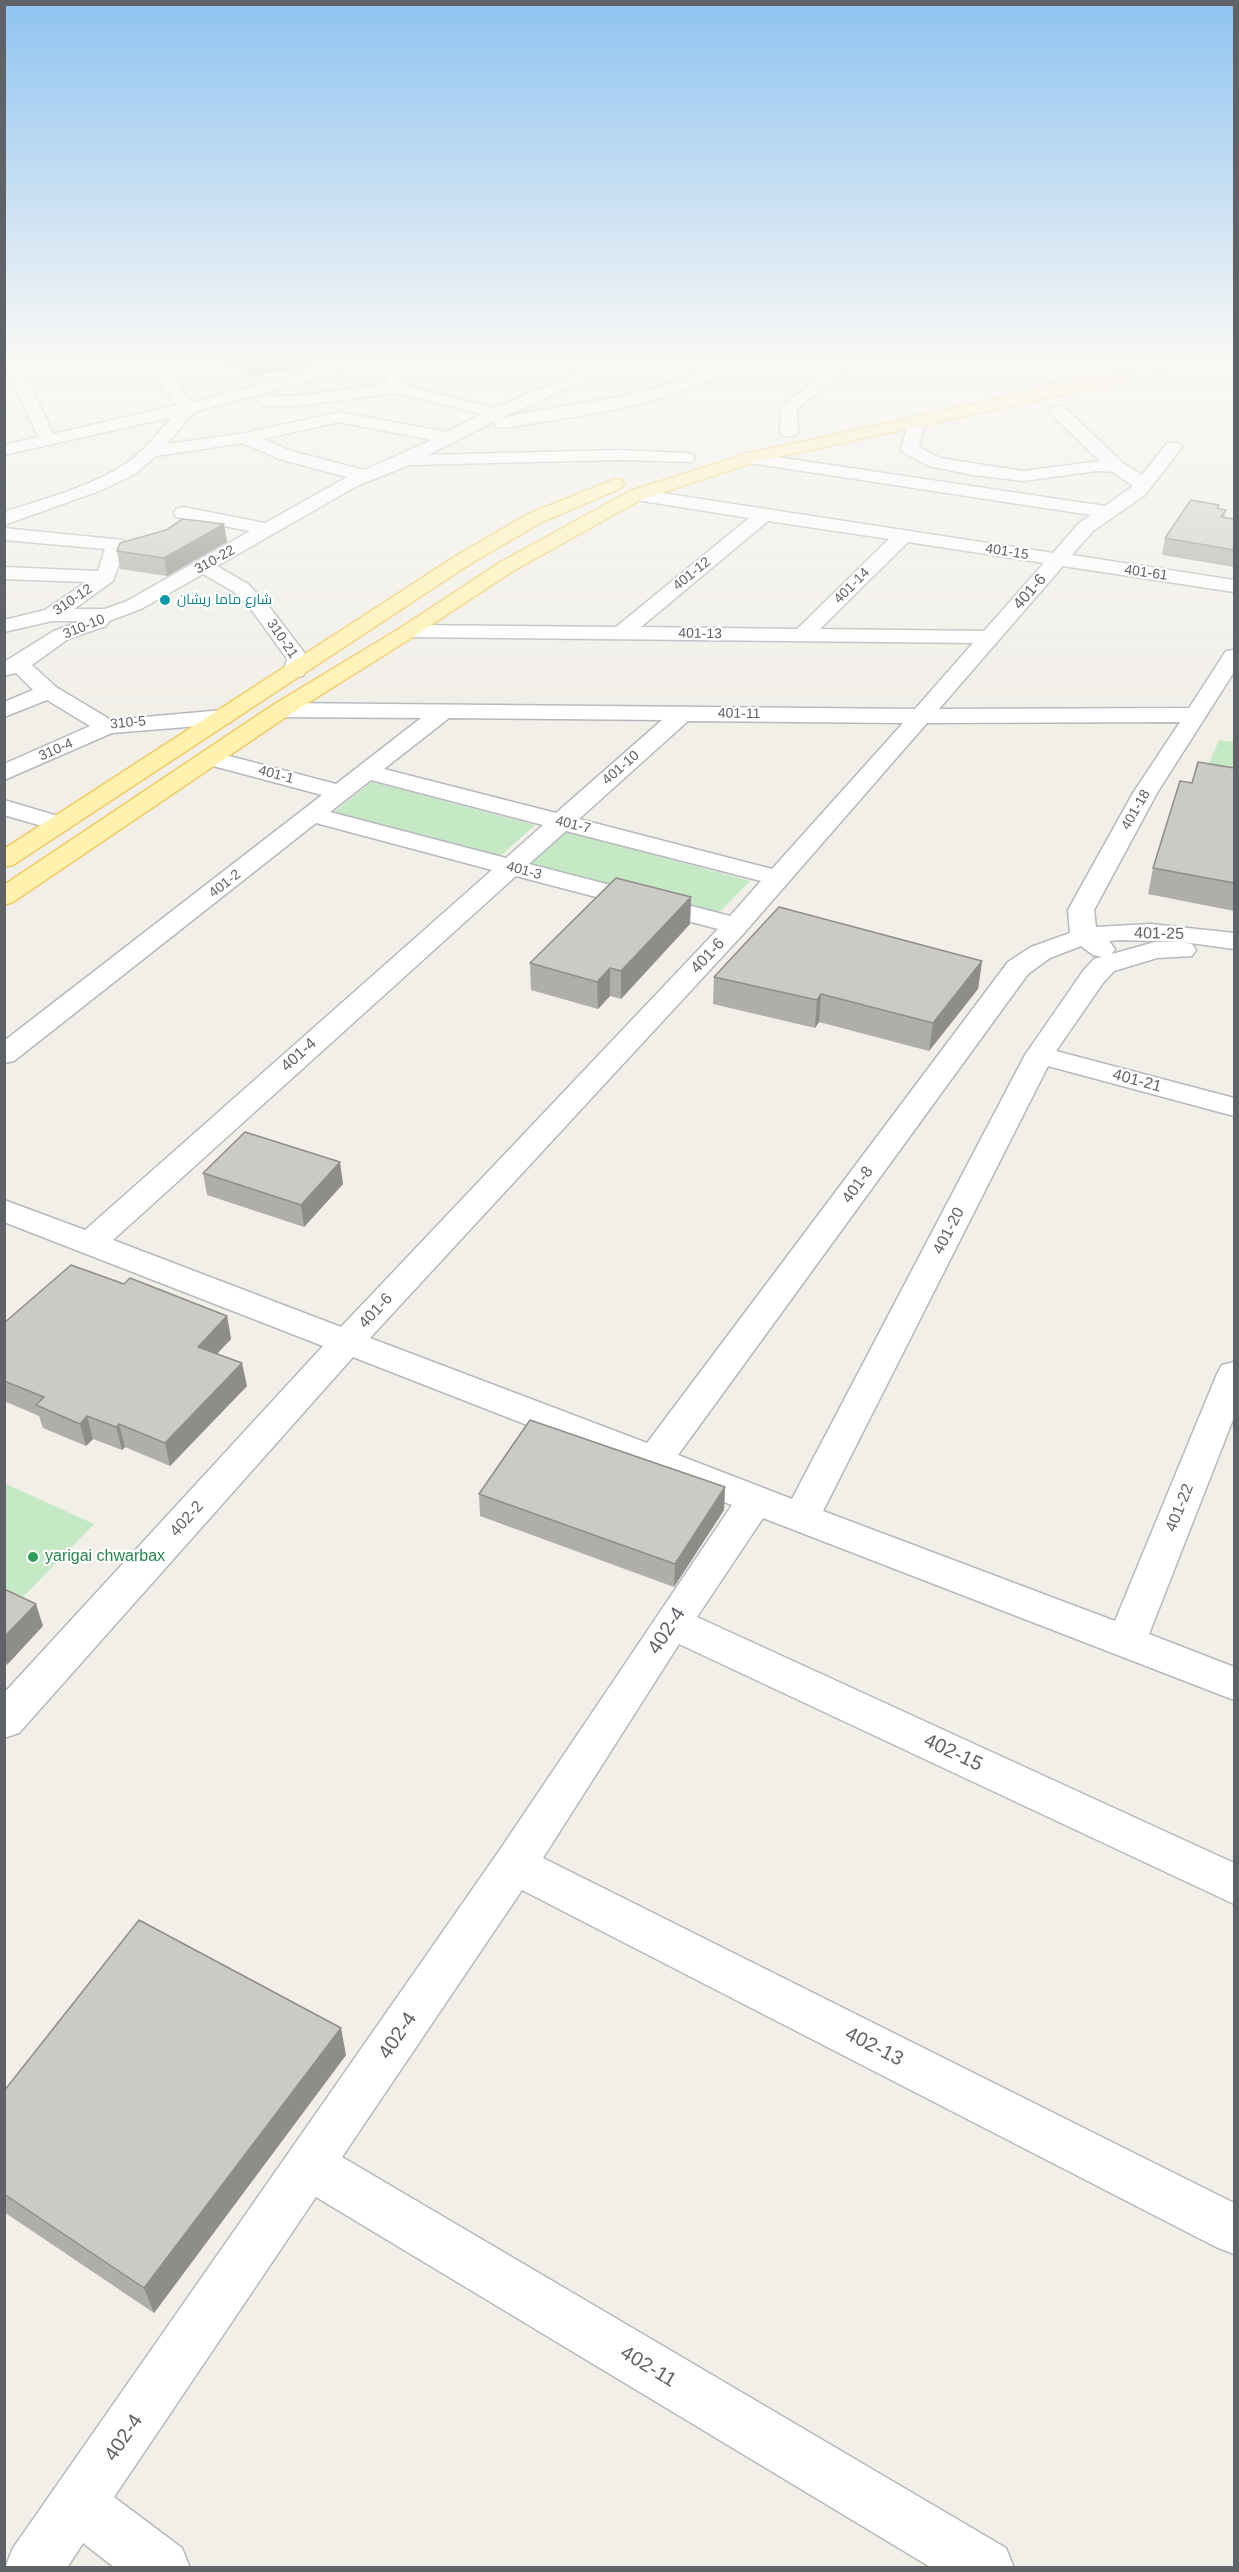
<!DOCTYPE html>
<html>
<head>
<meta charset="utf-8">
<style>
	body { margin:0 }
	#map { position:relative; width:1239px; height:2572px; overflow:hidden; background:#f1efe8; font-family:Helvetica,sans-serif }
	canvas { display:block }
	.frame { position:absolute; inset:0; border:6px solid #5f6368; pointer-events:none }
</style>
</head>
<body>
<div id="map">
<canvas width="1239" height="2572"></canvas>
<div class="frame"></div>
</div>
<script>
const ctx = document.querySelector('canvas').getContext('2d');
ctx.lineJoin = 'round';
function fillPath(path, color) {
  ctx.fillStyle = color;
  ctx.fill(path, 'evenodd');
}
function strokePath(path, color, width, dash) {
  ctx.strokeStyle = color;
  ctx.lineWidth = width;
  ctx.lineCap = dash ? 'butt' : 'round';
  ctx.setLineDash(dash || []);
  ctx.stroke(path);
}
function drawText(font, color, halo, rows, align = 'center') {
  ctx.font = font + ' Helvetica,Cairo,sans-serif';
  ctx.lineWidth = 4.5;
  ctx.setLineDash([]);
  ctx.textBaseline = 'middle';
  ctx.strokeStyle = halo;
  ctx.fillStyle = color;
  for (const [text, x, y, turn = 0] of rows) {
    ctx.save();
    ctx.translate(x, y);
    ctx.rotate((+turn || 0) * Math.PI / 180);
    ctx.textAlign = isNaN(turn) ? turn : align;
    if (halo) ctx.strokeText(text, 0, 0);
    ctx.fillText(text, 0, 0);
    ctx.restore();
  }
}
const green = new Path2D(`
	M1219,740l15,2v49l-34,-7z
	M372,782l163,43 -36,32 -165,-45z
	M564,831l186,50 -33,34 -188,-52z
	M4,1483l90,41 -73,75 -16,-8z`);
const minor = new Path2D(`
	M4,358h14l35,76 124,-29 -18,-21 -17,-26h16l34,44 170,-44h25l-2,3 -191,51 -27,32 78,-11 94,-21 108,20 35,-18 -87,-21 -97,13h-32l-8,-5 8,-5h32l88,-12 -3,-18 8,-5 8,5 4,19 92,23 118,-50h20l-2,3 -133,58c64,-16 131,-18 193,-43 20,-8 38,-20 60,-18 -5,6 -13,9 -19,12 -69,37 -153,46 -229,58l-6,-1 -3,-4 3,-3 -69,35 191,-5 67,3 6,1 3,4 -3,4 -73,-2 -210,5 -52,21 -140,80 31,18 20,21 41,54 -6,17 -8,1 -8,-1 -3,-5 3,-12 -33,-46 -20,-21 -31,-18 -62,35 -32,12 -3,5 -38,13 -36,26 24,22 55,33 112,-10 8,2 3,5 -3,5 -8,2 -111,9 -108,47v-16l86,-38 -43,-26 -43,17v-15l29,-12 -17,-17 -12,3v-14l50,-31 27,-10h-29l-48,11v-12l41,-10 41,-28 -82,-3v-12l94,4 7,-22 -101,-9v-12l119,12 3,4 -13,37 -39,28h31l22,-8 123,-70 -74,-14 -2,-4 2,-4 7,-2 82,16 82,-46 -68,-18 -36,-16 -87,13 -21,18 -33,16 -98,35v-13c39,-13 83,-24 118,-46 20,-12 35,-32 50,-49l-168,38v-10l34,-8 -34,-74zM339,422l93,18 -68,30 -73,-19 -28,-12z
	M836,358h16l1,6 -56,45 1,23 -3,4h-12l-3,-4 1,-25 56,-44z
	M1049,358h16l-5,23h-12l-2,-3z
	M1058,406l6,1 59,56 19,12 25,-32h12l3,4 -37,48 -52,36 -21,24 162,25v12l-171,-26 -124,143 250,-1 37,-57 8,-1v22l-77,121 -63,117 2,17 55,-3 83,9v16l-51,-7 9,2 4,6 -4,6 -35,2 -43,13 -11,12 -47,68 178,47v18l-186,-50 -225,445 292,110 102,-247 5,-9 12,-3v55l-85,217 85,33v33l-471,-182 -66,99 537,246v41l-555,-260 -136,214 691,345v51l-18,-7 -694,-357 -180,267 664,391 8,20h-82l-616,-371 -202,300 68,51 8,20h-75l-32,-25 -16,25h-62l8,-20 486,-697 233,-346 -379,-148 -334,376 -15,5v-45l319,-347 -319,-124v-22l81,30 407,-360 -176,-47 -302,238 -10,2v-22l318,-246 -120,-32 -4,-5 4,-5 8,-2 126,33 85,-66 -140,-1 -8,-2 -3,-5 3,-5 8,-2 634,6 58,-66 -564,-6 -7,-2 -3,-4 3,-4 7,-2 207,2 133,-109 -119,-19 -3,-4 3,-4 6,-2 417,64 26,-30 12,-8 -341,-52 -6,-1 -3,-4 3,-4 6,-1 355,53 28,-20 -20,-14 -16,-1 -74,10 -50,-6 -44,-9 -25,-13 -3,-4 8,-28 2,-4h12l2,4 -6,26 21,11 83,13 77,-10 -48,-46 -2,-4 2,-4zM768,521l121,18 -92,90 -156,-2zM908,542l136,21 -60,68 -164,-2zM449,718l213,2 -106,93 -172,-44zM688,721l215,2 -131,146 -193,-50zM1180,722l-47,71 -65,117 2,23 -39,14 -23,15 -361,481 -277,-105 375,-406 182,-209zM371,780l172,45 -37,33 -176,-46zM566,831l195,50 -31,35 -201,-52zM516,876l202,53 -377,398 -228,-87zM1122,940l61,2h-28l-43,12 3,-5 -6,-8zM1081,946l12,9 9,2 -8,2 -11,12 -58,84 -233,444 -114,-44 350,-481 22,-16z
	M4,800l64,19 3,5 -3,5 -9,2 -55,-16z`);
const major = new Path2D(`
	M1187,358h28l-8,5 -452,99 -113,37 -129,72 -97,64 -127,80 -276,187 -9,3v-20l269,-180 129,-78 97,-64 131,-72 120,-38z
	M615,479l6,1 3,4 -3,4 -79,34 -72,42 -457,301 -9,2v-18l452,-293 72,-42z`);
const wall = new Path2D(`
	M209,358h122l-78,19z
	M1219,508l7,2 -2,8 10,1v48l-72,-12 3,-17z
	M224,524l3,18 -60,34 -47,-7 -3,-18 49,-21z
	M1234,768v143l-86,-17 5,-26 39,-85z
	M691,897l-1,27 -69,75 -11,-3 -12,13 -67,-19 -1,-27z
	M982,961l-4,28 -49,62 -110,-29 -4,6 -102,-24 1,-27z
	M203,1173l140,11 -39,43 -97,-32z
	M124,1284l103,32 4,23 -14,15 30,32 -77,80 -45,-19 -3,3 -29,-11 -7,7 -43,-18 -4,-12 -35,-15v-78z
	M725,1487l-1,23 -50,77 -194,-71 -1,-22z
	M346,2055l-192,258 -150,-101v-121z`);
const shadedWall = new Path2D(`
	M268,358h63l-78,19 -2,-15z
	M224,524l3,18 -60,34 -3,-18z
	M691,897l-1,27 -69,75v-28z
	M982,961l-4,28 -49,62 4,-28z
	M610,968v28l-12,13 -1,-27z
	M821,994l-2,28 -4,6 2,-28z
	M340,1162l3,22 -39,43 -3,-22z
	M227,1316l4,23 -29,30 -4,-22z
	M242,1363l5,23 -77,80 -5,-23z
	M87,1416l6,23 -7,7 -6,-22z
	M119,1424l6,23 -3,3 -6,-23z
	M725,1487l-1,23 -50,77 1,-23z
	M36,1604l7,22 -36,39 -3,-9v-19z
	M341,2028l5,27 -192,258 -10,-25z`);
const building = new Path2D(`
	M242,358h26l-17,4z
	M1191,500l28,5 -2,3 9,2 -5,7 13,2v31l-69,-12z
	M183,519l41,5 -60,34 -47,-7 3,-8 46,-13z
	M1198,762l36,6v115l-81,-15 27,-87 12,2z
	M616,878l75,19 -70,74 -11,-3 -13,14 -67,-19z
	M779,907l203,54 -49,62 -112,-29 -4,6 -103,-23z
	M245,1132l95,30 -39,43 -98,-32z
	M71,1265l53,19 6,-6 97,38 -29,31 44,16 -77,80 -46,-19 -3,3 -29,-11 -7,8 -44,-19 8,-8 -40,-16v-58z
	M530,1420l195,67 -50,77 -196,-70z
	M4,1589l32,15 -32,33z
	M139,1920l202,108 -197,260 -140,-94v-103z`);
const markers = [
	[165,600,6,"#0f9aa8"],
	[33,1557,6,"#2e9e5b"]
];
const farStreetnames = [
	["401-15",1007,552,9],
	["310-22",215,560,-29],
	["401-61",1146,573,8],
	["401-12",692,574,-39],
	["401-14",852,586,-45],
	["310-12",73,600,-34],
	["310-10",84,627,-22],
	["401-13",700,634,1],
	["310-21",282,639,56],
	["401-11",739,714,1],
	["310-5",128,723,-5],
	["310-4",56,750,-24],
	["401-10",621,768,-41],
	["401-1",276,775,15],
	["401-18",1136,810,-60],
	["401-7",573,825,14],
	["401-3",524,871,15],
	["401-2",225,884,-38]
];
const farCulturenames = [
	["شارع ماما ريشان",177,600]
];
const streetNames = [
	["401-6",1030,592,-49],
	["401-25",1159,934,1],
	["401-6",708,956,-47],
	["401-4",299,1055,-42],
	["401-21",1137,1081,15],
	["401-8",858,1185,-54],
	["401-20",949,1231,-63],
	["401-6",376,1311,-47],
	["401-22",1180,1508,-68],
	["402-2",187,1519,-48]
];
const leisureNames = [
	["yarigai chwarbax",45,1557]
];
const nearStreetnames = [
	["402-4",667,1631,-57],
	["402-15",953,1753,25],
	["402-4",398,2036,-56],
	["402-13",874,2047,27],
	["402-11",648,2367,31],
	["402-4",124,2438,-56]
];
fillPath(green, '#c5e8c5');
strokePath(minor, '#b5b8bc', 3);
strokePath(major, '#f2c960', 3);
fillPath(minor, '#fff');
fillPath(major, '#fff2af');
fillPath(wall, '#afaea9');
fillPath(shadedWall, '#8f8d8a');
fillPath(building, '#cccac5');
strokePath(building, '#8f8d8a', 1.5);
const sky = ctx.createLinearGradient(0, 0, 0, 718);
sky.addColorStop(0, '#8fc3f1');
sky.addColorStop(0.5, '#f9f8f5');
sky.addColorStop(1, '#f9f8f500');
ctx.fillStyle = sky;
ctx.fillRect(0, 0, 1239, 718);
for (const [x, y, r, color] of markers) {
  const dot = new Path2D();
  dot.arc(x, y, r, 0, 2 * Math.PI);
  ctx.fillStyle = color;
  ctx.fill(dot);
  strokePath(dot, '#fff', 2);
}
drawText('14px', '#5f6368', '#fff', farStreetnames);
drawText('14px', '#0d838f', '#fff', farCulturenames, 'left');
drawText('16px', '#5f6368', '#fff', streetNames);
drawText('16px', '#27864d', '#fff', leisureNames, 'left');
drawText('20px', '#5f6368', '#fff', nearStreetnames);
</script>
</body>
</html>
